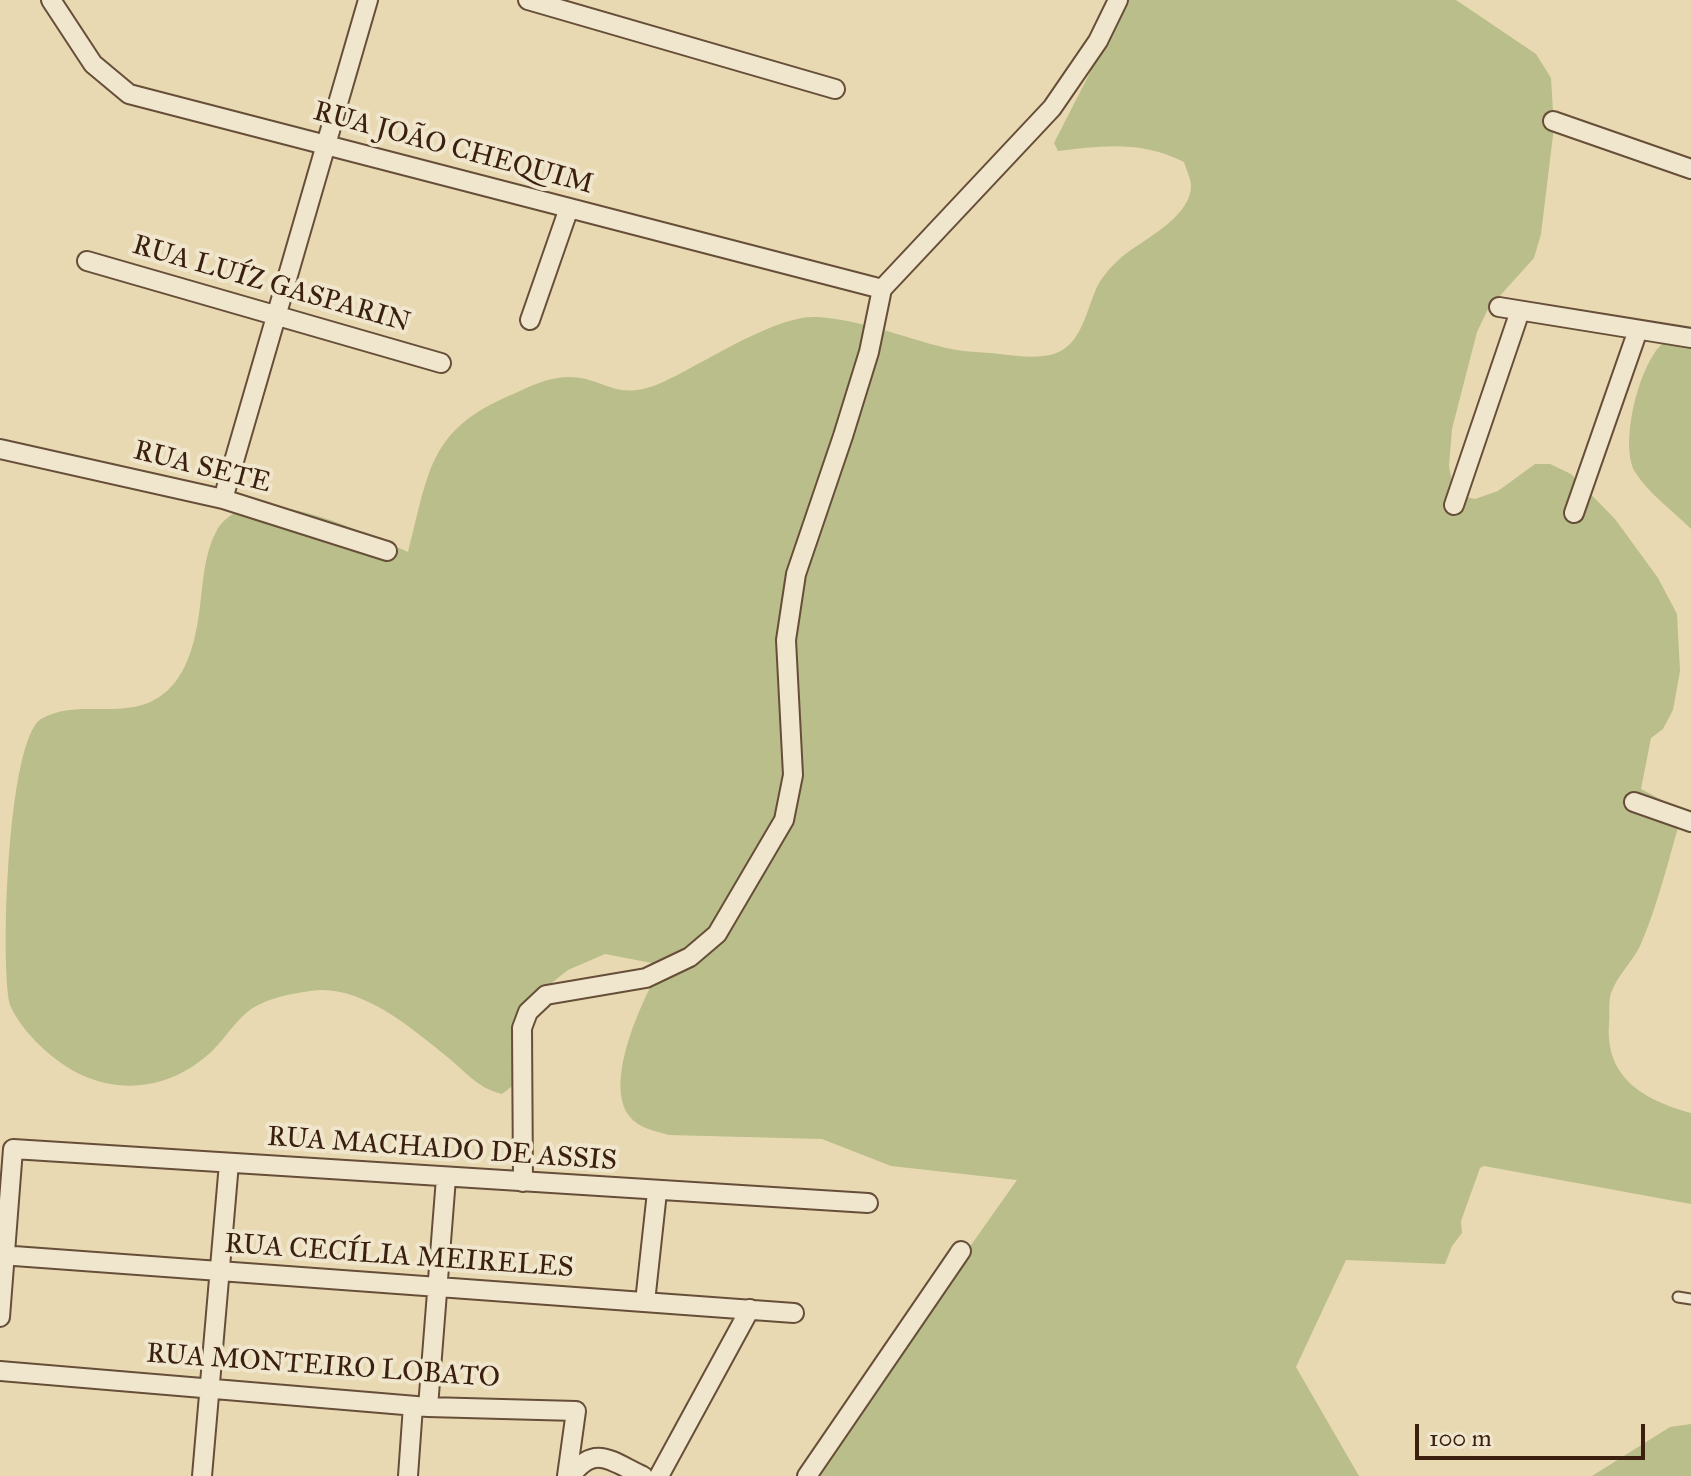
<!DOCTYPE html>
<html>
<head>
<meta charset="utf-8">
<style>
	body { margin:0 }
	#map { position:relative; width:1691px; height:1476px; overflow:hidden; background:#e8d9b2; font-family:"IM FELL Great Primer",serif }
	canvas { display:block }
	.scale { position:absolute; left:1415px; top:1424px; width:230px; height:36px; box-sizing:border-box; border:4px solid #3b200f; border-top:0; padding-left:10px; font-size:24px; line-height:28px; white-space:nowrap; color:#3b200f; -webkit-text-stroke:6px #f0e6cd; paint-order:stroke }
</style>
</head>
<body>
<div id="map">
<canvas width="1691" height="1476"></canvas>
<div class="scale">100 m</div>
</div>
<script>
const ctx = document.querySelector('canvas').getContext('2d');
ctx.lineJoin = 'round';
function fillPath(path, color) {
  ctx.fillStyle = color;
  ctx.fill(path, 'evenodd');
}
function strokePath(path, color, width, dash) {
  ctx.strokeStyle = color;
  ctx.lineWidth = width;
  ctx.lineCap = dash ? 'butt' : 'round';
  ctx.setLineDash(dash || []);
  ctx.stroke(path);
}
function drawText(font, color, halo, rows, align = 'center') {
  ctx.font = font + ' "IM FELL Great Primer",serif';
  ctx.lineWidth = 8;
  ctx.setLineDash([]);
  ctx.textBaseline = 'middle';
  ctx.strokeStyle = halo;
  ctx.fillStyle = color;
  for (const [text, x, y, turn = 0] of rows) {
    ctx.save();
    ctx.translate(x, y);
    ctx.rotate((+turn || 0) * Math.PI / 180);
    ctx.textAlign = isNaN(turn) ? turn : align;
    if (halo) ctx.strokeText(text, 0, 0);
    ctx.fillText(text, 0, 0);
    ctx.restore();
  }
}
const green = new Path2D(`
	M1127,0h329l80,54 15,24 3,49 -13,107 -7,24 -46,51 -11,23 -25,97 -3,37 3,16 11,14 12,3 23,-8 37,-27h15l21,10 44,45 43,59 19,36 3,57 -7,39 -10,19 -12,9 -10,51 42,22c-14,45 -24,92 -43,135 -8,16 -23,30 -29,47 -3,9 -1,22 -2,31 -4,54 35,76 82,89v91l-207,-38 -4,2 -19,53 1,12 -10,13 -7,18 -99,-4 -50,107 63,109h-551l209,-296 -126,-14 -69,-27 -153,-4c-14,-4 -30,-7 -39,-18 -28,-35 14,-120 32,-152l-57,-11 -37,16 -19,15 -16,35 -14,61 -17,13c-25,-6 -37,-23 -57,-39 -35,-28 -86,-72 -135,-64 -20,3 -42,7 -59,18 -15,11 -25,28 -38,41 -35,34 -83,46 -129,26 -28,-12 -62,-43 -74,-71 -10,-38 -3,-265 31,-286 40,-23 90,6 127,-29 20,-19 27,-49 31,-76 4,-27 4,-57 17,-82 31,-59 148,2 192,20 21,-80 20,-122 103,-157 18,-8 37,-18 57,-18 36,0 46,24 88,8 41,-17 119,-71 161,-68 45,3 85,20 129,31 17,4 36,4 54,6 17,2 37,5 54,0 29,-10 32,-45 44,-69 7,-13 21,-27 33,-35 20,-14 60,-36 60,-64 0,-7 -5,-17 -7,-24 -41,-21 -81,-17 -126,-11l-4,-8z
	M1691,335v194c-18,-18 -42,-35 -56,-57 -16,-28 4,-107 27,-128 9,-7 19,-9 29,-9z
	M1691,1424v52h-99l78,-49z`);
const lane = new Path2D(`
	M1678,1297l13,2`);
const street = new Path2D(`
	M51,0l42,64 36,30 753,195
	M528,0l307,89
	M1553,121l138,48
	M87,261l354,102
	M1499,307l192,31
	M530,320l39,-112
	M0,449l223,50 164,52
	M223,499l145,-499
	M1454,505l66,-194
	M1574,513l64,-183
	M1634,802l57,20
	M523,1182l-1,-154 6,-16 18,-17 100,-17 44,-21 27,-23 67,-114 9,-45 -7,-135 10,-66 47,-138 26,-84 13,-63 170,-181 46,-67 20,-41
	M0,1255l794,58
	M645,1302l12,-110
	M0,1317l13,-168 855,54
	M0,1371l428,36 148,4 -9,65
	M428,1407l18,-229
	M202,1476l27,-313
	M408,1476l5,-70
	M571,1476c24,-33 41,-14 72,0
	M659,1476l91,-167
	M807,1476l154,-225`);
const streetNames = [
	["RUA JOÃO CHEQUIM",453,149,15],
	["RUA LUÍZ GASPARIN",271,285,16],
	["RUA SETE",202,468,14],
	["RUA MACHADO DE ASSIS",442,1150,4],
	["RUA CECÍLIA MEIRELES",399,1257,4],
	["RUA MONTEIRO LOBATO",323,1367,4]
];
fillPath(green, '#b9be8a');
strokePath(lane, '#664e38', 13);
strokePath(street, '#664e38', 22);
strokePath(lane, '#f0e6cd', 9);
strokePath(street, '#f0e6cd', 18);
drawText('28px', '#3b200f', '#f0e6cd', streetNames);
</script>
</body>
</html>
